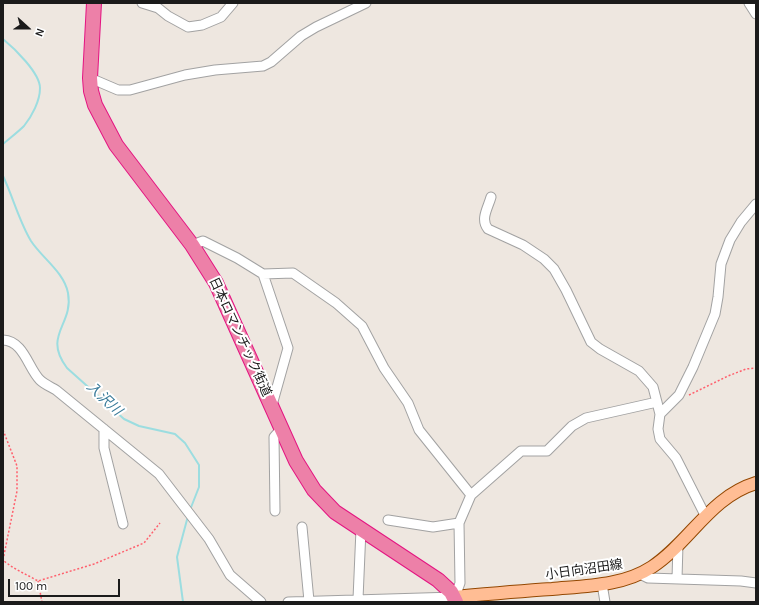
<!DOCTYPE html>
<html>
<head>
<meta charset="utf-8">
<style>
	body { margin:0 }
	#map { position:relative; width:759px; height:605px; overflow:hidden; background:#eee7e0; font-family:Karla,sans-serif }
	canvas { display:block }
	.frame { position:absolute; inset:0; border:4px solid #1b1b1b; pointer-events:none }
	.north { position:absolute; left:8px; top:8px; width:40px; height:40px; -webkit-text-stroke:3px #fff; paint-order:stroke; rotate:111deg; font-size:11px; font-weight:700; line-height:16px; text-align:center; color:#1b1b1b }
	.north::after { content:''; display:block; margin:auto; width:14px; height:18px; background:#1b1b1b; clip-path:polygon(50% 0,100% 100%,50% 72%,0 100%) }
	.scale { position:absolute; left:8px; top:579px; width:112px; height:18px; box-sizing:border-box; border:2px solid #1b1b1b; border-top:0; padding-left:5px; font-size:12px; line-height:14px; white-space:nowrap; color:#1b1b1b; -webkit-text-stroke:3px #fff; paint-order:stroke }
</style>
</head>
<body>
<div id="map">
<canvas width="759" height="605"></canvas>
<div class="frame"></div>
<div class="north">N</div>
<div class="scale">100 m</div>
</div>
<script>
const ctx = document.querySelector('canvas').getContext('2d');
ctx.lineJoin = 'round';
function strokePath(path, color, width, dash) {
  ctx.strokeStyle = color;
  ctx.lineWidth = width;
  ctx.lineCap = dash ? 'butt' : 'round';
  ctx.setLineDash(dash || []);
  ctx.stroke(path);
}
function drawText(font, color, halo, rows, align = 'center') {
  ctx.font = font + ' Karla,"Noto Sans JP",sans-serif';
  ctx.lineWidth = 4;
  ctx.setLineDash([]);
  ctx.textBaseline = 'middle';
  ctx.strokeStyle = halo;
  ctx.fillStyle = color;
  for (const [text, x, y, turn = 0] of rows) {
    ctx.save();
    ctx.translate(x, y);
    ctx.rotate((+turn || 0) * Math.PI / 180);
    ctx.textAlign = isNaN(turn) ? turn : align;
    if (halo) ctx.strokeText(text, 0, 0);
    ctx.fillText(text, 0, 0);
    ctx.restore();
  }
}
const stream = new Path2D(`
	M3,39c11,9 37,34 37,49 0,13 -8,28 -16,38 -6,6 -14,12 -21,18
	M3,176c10,21 16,45 28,65 11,17 33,31 37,52 6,32 -26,42 -1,75l57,51 15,7 36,8 10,9 14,22v22l-9,23
	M183,602l-6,-45 11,-41`);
const path = new Path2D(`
	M689,395l39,-19 18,-7 10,-1
	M3,430l14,36v25l-14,69c10,9 23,14 35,21l56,-17 50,-21 16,-20
	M38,581l4,21`);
const minor = new Path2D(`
	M142,3l16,5 10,8 20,11 14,-2 19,-8 12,-14
	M749,3l7,11
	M90,78l28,12h12l55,-15 30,-5 48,-4 8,-4 30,-26 15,-9 50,-24
	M491,197c-3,11 -11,22 -3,32l35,16 21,14 10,10 12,21 25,52 9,7 39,22 14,16 7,27 -2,15 2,10 16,19 29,57
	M192,245l11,-4 34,17 26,16 30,-1 43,30 26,23 22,42 24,35 11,27 52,65 -12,28 1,60 -5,14 -167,5
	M263,274l25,74 -16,57
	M3,340c21,1 25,28 37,40 4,4 11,7 16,10l103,84 50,65 21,36 31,27
	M660,414l19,-19 14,-28 22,-53 3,-17 3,-33 9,-24 11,-18 15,-18
	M104,429v19l19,76
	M471,495l50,-44h26l25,-25 14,-8 71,-16
	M275,511l-1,-74 8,-9
	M388,520l45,7 26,-4
	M302,527l7,74
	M640,574l8,4 93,3 15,2
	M677,579l1,-35
	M602,584l3,18
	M358,599l3,-70`);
const major = new Path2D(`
	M455,597c32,-3 65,-6 97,-8 34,-3 71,-3 100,-22 38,-25 58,-70 104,-84`);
const highway = new Path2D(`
	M94,3l-4,75 1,13 4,14 21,40 76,100 24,38 80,178 18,29 21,22 103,68 13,12 5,10`);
const streetNames = [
	["日本ロマンチック街道",240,337,65],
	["小日向沼田線",584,570,-8]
];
const waterNames = [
	["入沢川",104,399,43]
];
strokePath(stream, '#9cdde0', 2);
strokePath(minor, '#a2a2a2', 11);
strokePath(major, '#934700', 14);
strokePath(highway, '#e41582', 16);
strokePath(path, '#ff606d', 1.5, [2, 2]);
strokePath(minor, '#fff', 9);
strokePath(major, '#ffbd94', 12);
strokePath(highway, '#ed80a8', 14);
drawText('13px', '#1b1b1b', '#fff', streetNames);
drawText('italic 14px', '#3a7b9a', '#fff', waterNames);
</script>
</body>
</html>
